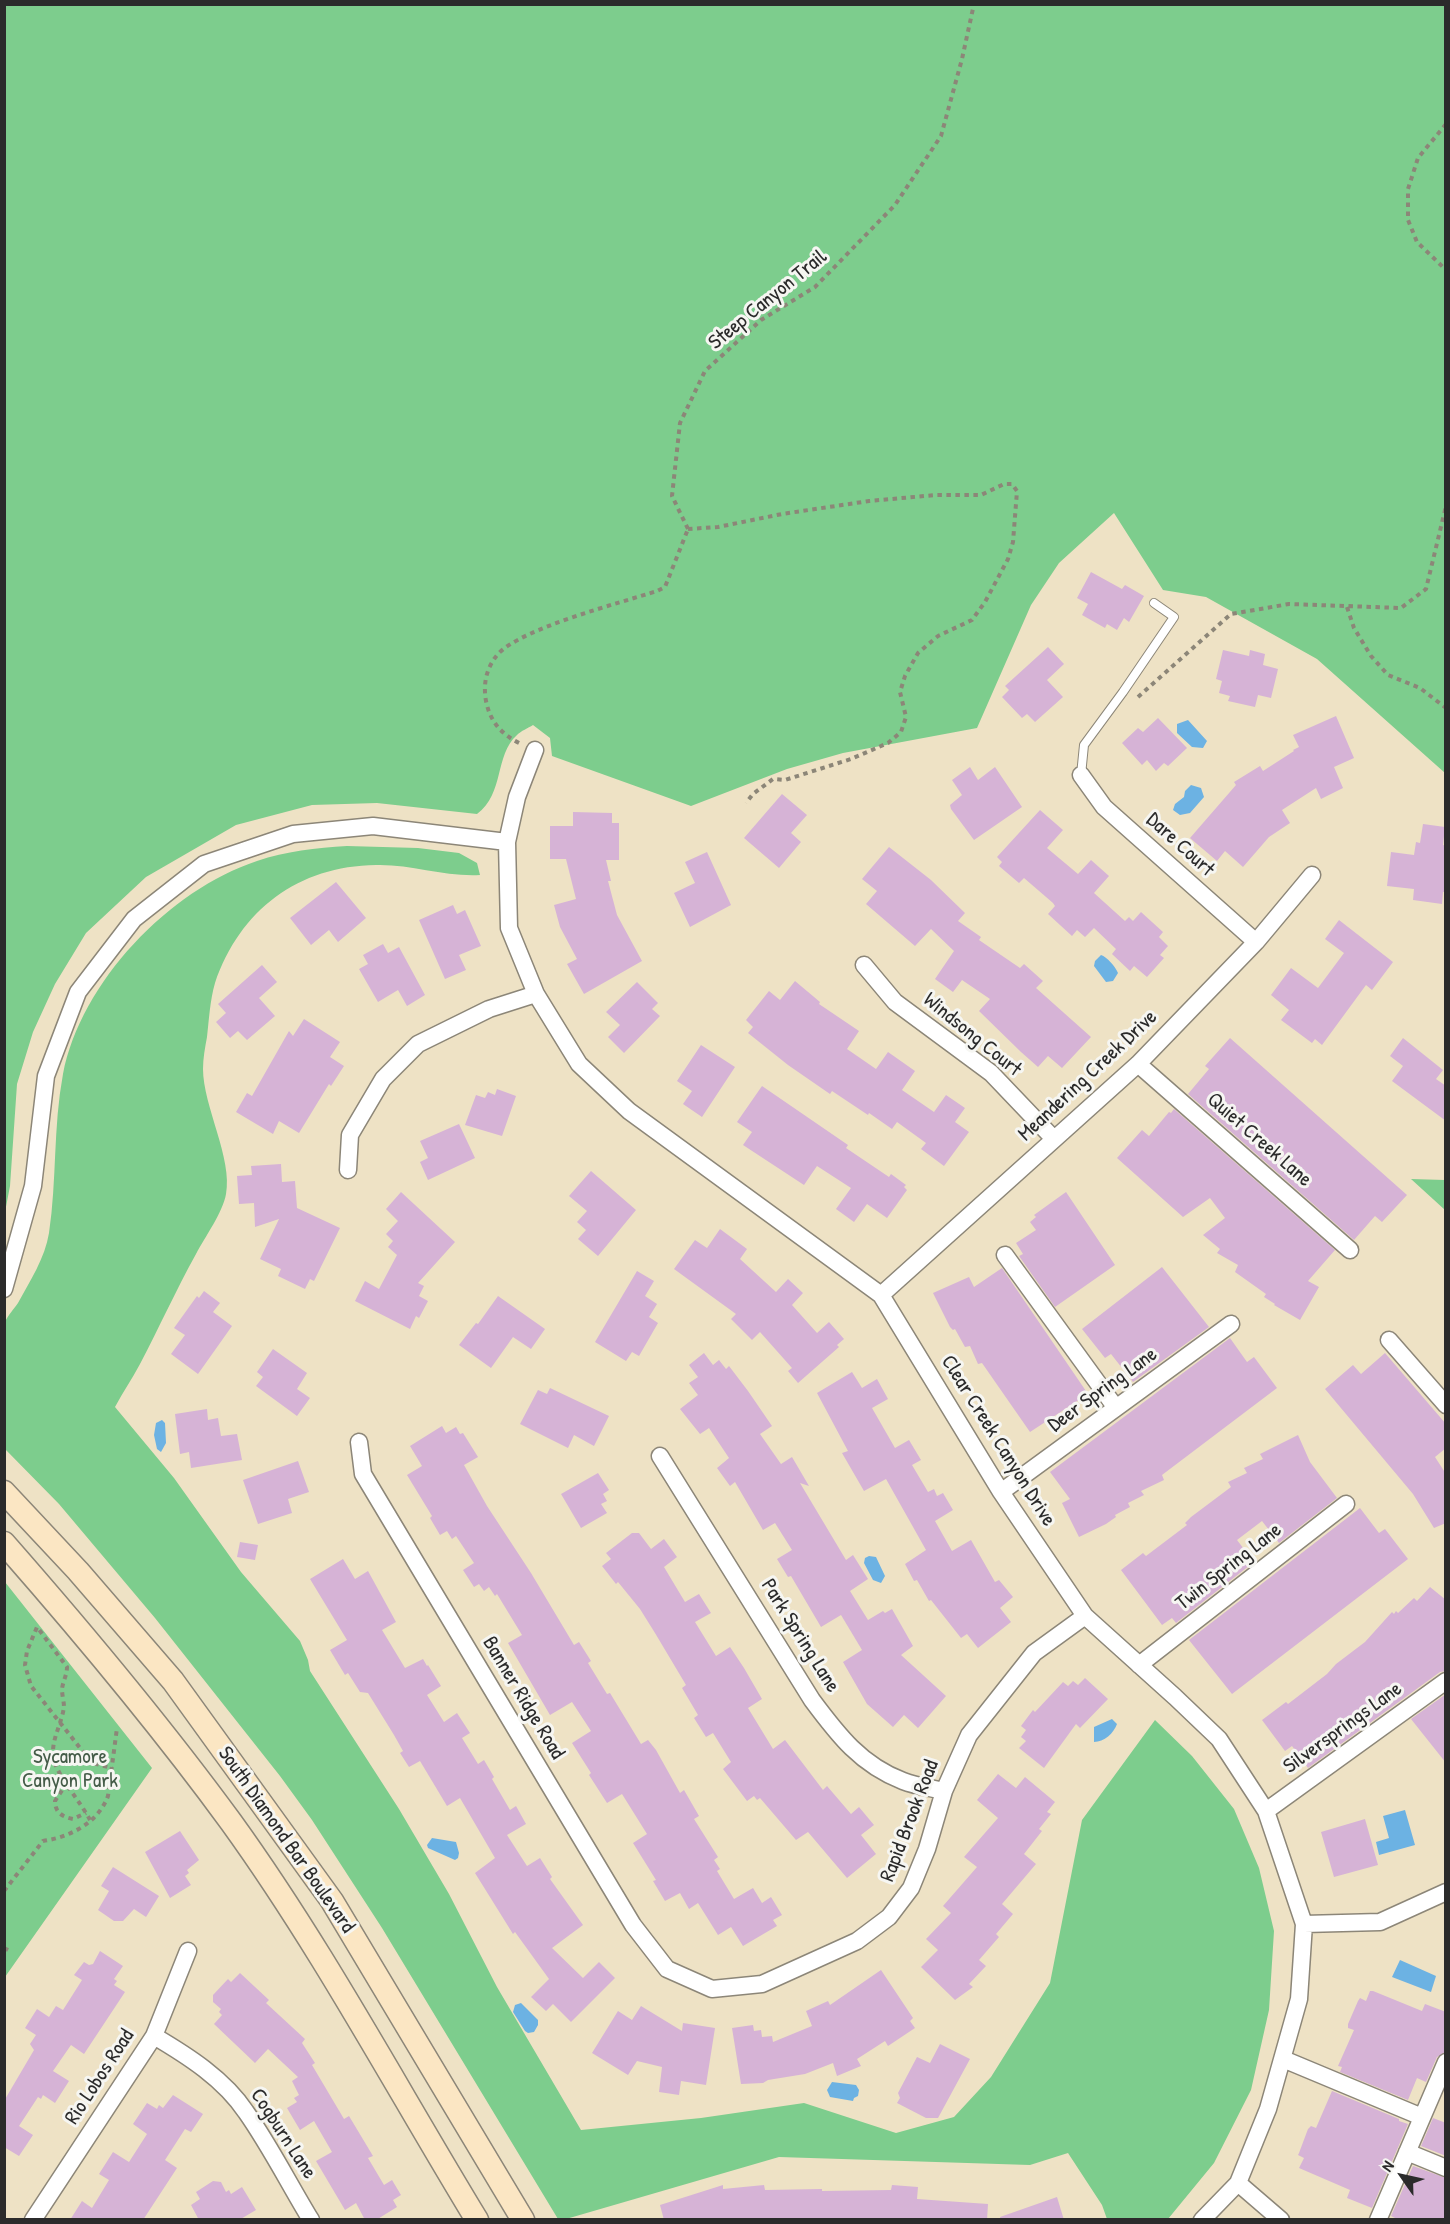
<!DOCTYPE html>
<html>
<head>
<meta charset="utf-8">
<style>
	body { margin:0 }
	#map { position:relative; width:1450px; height:2224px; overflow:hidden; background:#eee2c5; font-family:"Patrick Hand",sans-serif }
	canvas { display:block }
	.frame { position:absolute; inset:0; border:6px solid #2b2b2b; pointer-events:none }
	.north { position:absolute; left:1372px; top:2146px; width:60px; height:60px; -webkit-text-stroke:4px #f6f6f2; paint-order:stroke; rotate:304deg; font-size:16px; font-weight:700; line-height:24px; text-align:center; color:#2b2b2b }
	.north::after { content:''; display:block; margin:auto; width:21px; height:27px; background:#2b2b2b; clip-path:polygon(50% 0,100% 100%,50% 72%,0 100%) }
</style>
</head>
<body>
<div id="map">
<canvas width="1450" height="2224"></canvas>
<div class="frame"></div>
<div class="north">N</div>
</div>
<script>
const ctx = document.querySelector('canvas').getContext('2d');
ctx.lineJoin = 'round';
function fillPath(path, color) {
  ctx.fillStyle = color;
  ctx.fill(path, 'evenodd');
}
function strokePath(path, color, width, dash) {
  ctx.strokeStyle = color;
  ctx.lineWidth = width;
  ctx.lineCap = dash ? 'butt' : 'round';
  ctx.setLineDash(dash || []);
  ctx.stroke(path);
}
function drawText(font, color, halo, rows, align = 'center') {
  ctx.font = font + ' "Patrick Hand",sans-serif';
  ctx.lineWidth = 6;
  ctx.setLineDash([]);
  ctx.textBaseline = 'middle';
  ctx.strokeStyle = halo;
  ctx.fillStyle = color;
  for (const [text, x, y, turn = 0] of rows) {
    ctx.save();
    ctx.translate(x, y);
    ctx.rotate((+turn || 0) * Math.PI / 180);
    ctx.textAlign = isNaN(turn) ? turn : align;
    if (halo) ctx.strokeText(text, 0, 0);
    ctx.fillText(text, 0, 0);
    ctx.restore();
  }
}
const green = new Path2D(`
	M5,4l1440,1v768l-128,-114 -111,-62 -43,-7 -49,-77 -55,50 -28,42 -54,123 -134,25 -56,16 -96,37 -139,-50 -2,-18 -17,-13c-5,3 -12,6 -16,10 -23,21 -12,58 -40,79l-100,-11 -65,2 -76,20 -90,52 -60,56 -31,51 -22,48 -16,52 -7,102 -5,26z
	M347,846l71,2 41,5 18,10 3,12c-35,2 -69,-11 -104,-10 -78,1 -136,45 -161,118 -5,17 -6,37 -8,54 -2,11 -4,21 -4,32 0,37 30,90 23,125 -3,18 -21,43 -30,60 -20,36 -37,74 -56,110 -8,15 -17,28 -25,43l59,71 67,94 59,69 8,19 2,11 89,138 50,85 48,93 84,143 120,-12 103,-15 92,30 58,-16 37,-40 59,-94 32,-163 73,-100 37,36 42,53 25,59 15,63 -5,79 -18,80 -37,73 -46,56h-61l-5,-14 -34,-52 -38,12 -251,-8 -213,62h-8l-176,-291 -70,-108 -32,-44 -125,-158 -96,-114 -54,-55c-1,-32 -1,-64 -1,-95 0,-9 -2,-24 1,-32 3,-7 9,-13 13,-19 12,-22 27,-45 31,-70 8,-53 4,-106 14,-159 18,-92 106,-184 194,-213 29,-10 59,-13 90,-15z
	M1411,1179l34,1v30z
	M5,1582l147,186 -147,209z`);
const water = new Path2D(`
	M1188,720l19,21 -4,7 -11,-1 -15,-14v-9z
	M1191,785l10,3 3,9 -14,16 -10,2 -7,-5 2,-6 9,-7 1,-6z
	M1101,955c6,2 14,11 17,18l-5,8 -7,1 -12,-16 1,-5z
	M162,1420l3,3 1,20 -5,9 -4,-3 -3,-14 2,-12z
	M869,1556l7,1 9,19 -4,7 -8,-3 -9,-17 1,-5z
	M1112,1719l5,5c-3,9 -13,18 -23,18v-15z
	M1405,1810l10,35 -36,10 -3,-13 13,-4 -6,-22z
	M432,1838l24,4 3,11 -1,5 -3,2 -27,-12 -1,-3z
	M1400,1960l36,16 -5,16 -39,-15z
	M521,2003l17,17v5l-4,7 -6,1 -3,-2 -12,-19 2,-7z
	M832,2082l24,3 3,5 -1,6 -4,2 -1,3 -23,-4 -3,-7z`);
const building = new Path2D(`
	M1091,572l31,17 3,-4 19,11 -15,26 -5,-4 -7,12 -10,-6 -2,4 -23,-13 6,-11 -11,-6z
	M1048,647l16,17 -17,16 16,17 -28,25 -8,-8 -5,4 -20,-21 7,-7 -4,-4z
	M1223,650l26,6 1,-6 15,4 -2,11 15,4 -7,29 -13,-3 -3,12 -27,-6 2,-5 -11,-3 3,-12 -6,-2z
	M1336,716l18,42 -20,9 9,21 -22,11 -5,-11 -34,22 8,13 -21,14 -26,30 -18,-16 -8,10 -27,-23 46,-53 -2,-3 26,-16 3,5 31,-20 -1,-1 6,-3 -6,-12z
	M1158,718l29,30 -19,18 -4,-3 -8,8 -9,-11 -5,5 -20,-22 16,-15 5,4z
	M970,767l8,13 17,-13 27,40 -48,33 -23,-31 -1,-4 12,-10 -10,-15z
	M782,794l25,21 -16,18 10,9 -22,26 -35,-30z
	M1040,810l23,20 -16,18 31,26 13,-14 18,16 -15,17 31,28 4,-4 4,4 8,-9 22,20 -4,5 9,9 -8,9 4,3 -17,19 -13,-11 -4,5 -18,-17 4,-5 -22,-21 -9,9 -8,-7 -5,6 -24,-22 7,-8 -2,-3 -29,-25 -5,5 -20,-17 3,-4 -5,-5z
	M573,812l39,1v10h7v37h-13l5,21h-3l9,34 25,46 -58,33 -17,-30 10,-5 -17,-32 -6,-22 22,-6 -10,-40h-16v-33h23z
	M1423,824l22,3 -2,18 3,1v46h-3l-1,12 -29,-4 1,-11 -27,-3 4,-34 23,3 2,-13 4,1z
	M889,847l42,33 34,33 -7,8 23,16 -2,3 41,28 4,-4 19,17 -7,7 55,49 -29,31 -14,-12 -10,11 -17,-15 -42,-41 11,-12 -28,-19 -9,12 -18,-13 19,-28 -23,-22 -16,17 -49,-42 11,-13 -15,-12z
	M707,852l24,53 -41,22 -16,-34 21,-10 -10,-21z
	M336,882l30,36 -28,24 -9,-12 -18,15 -21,-27z
	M453,905l4,9 8,-4 16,36 -22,9 7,15 -21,9 -26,-59z
	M1339,920l54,42 -21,28 -6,-5 -44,60 -7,-6 -3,4 -31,-23 8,-10 -18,-15 20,-27 27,20 26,-35 -19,-14z
	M383,944l5,9 11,-6 26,48 -18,11 -9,-16 -20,12 -19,-33 9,-5 -5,-9z
	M262,965l15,17 -18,16 16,18 -28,24 -9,-9 -8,7 -14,-16 10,-9 -8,-9z
	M795,981l25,21 -1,2 40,27 -12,18 29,20 12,-17 27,19 -13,19 32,22 12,-17 19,13 -10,14 14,10 -25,34 -23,-17 5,-6 -29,-21 -5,7 -23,-16 -1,2 -36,-24 -2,3 -42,-29 -40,-32 5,-6 -7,-7 23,-29 11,9z
	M637,982l21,21 -6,6 8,7 -36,37 -16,-16 12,-12 -14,-13z
	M304,1019l36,23 -10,15 14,9 -13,20 -2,-2 -30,49 -20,-12 -6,13 -37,-22 11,-19 5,3 37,-65 4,5z
	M1230,1038l177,157 -25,27 -7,-6 -21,24 -166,-146 21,-25 -4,-3z
	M1403,1038l40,32 -7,9 10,7v35l-54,-40 11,-15 -13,-10z
	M701,1045l34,22 -33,50 -19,-13 9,-13 -15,-10z
	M762,1086l86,59 -2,3 43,29 2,-3 15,11 -2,2 3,3 -20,28 -20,-14 -13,18 -18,-13 15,-21 -34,-22 -13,19 -61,-40 9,-13 -15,-10z
	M497,1089l19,7 -14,40 -37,-11 11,-30 9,3 3,-6 7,3z
	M1174,1109l161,141 -27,31 11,6 -19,33 -26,-15 1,-1 -11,-7 2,-3 -31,-22 3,-7 -21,-12 3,-4 -17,-14 22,-17 -15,-20 -27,19 -66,-59 25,-28 7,6 20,-24 2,1z
	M459,1124l16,34 -47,22 -8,-18 8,-4 -8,-17z
	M281,1164l1,18 13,-1 2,27 43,20 -26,53 -4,-2 -5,10 -27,-13 3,-7 -21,-10 19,-40 -24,8 -1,-24 -15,1 -2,-28 15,-1 -1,-9z
	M591,1171l45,39 -38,46 -20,-17 8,-9 -9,-8 10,-11 -18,-15z
	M401,1192l54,50 -37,41 6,3 -5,10 9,5 -9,17 -3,-2 -6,13 -55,-28 10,-20 14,8 18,-34 -9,-8 5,-6 -7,-7 12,-13 -12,-12z
	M1066,1192l49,73 -60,42 -36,-51 4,-2 -7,-11 20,-13 -6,-8 6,-5 -2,-2z
	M720,1229l27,20 -7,10 36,33 12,-13 15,14 -11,12 25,28 12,-11 15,17 -7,6 2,2 -41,36 -10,-12 4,-3 -32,-36 -8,8 -21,-21 5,-5 -62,-45 21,-29 12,8z
	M1162,1267l47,60 -76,55 -22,-28 -6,4 -23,-29z
	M1002,1268l86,126 -58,38 -48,-69 -4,1 -8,-18 -5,1 -10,-18 -2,1 -3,-3 -17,-34 36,-16 5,10z
	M637,1271l17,10 -9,15 12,8 -8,13 9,6 -19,33 -7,-4 -6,9 -31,-19z
	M204,1291l16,12 -7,9 19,14 -34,48 -27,-20 14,-19 -11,-7 23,-32 2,2z
	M498,1296l47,33 -14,20 -18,-12 -22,31 -32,-23 17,-22 2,1z
	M1230,1338l17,24 7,-5 23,31 -115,87 2,5 -23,11 3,4 -16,8 2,4 -15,8 1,2 -10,7 -27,13 -17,-34 8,-4 -20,-27z
	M273,1349l34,24 -10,16 13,9 -13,18 -41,-30 7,-9 -6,-5z
	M704,1353l9,12 6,-5 7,9 3,-3 19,25 24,35 -12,8 21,30 11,-7 17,29 -9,-3 46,77 7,-5 15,24 -18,12 18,29 15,-9 2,2 7,-4 21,37 -12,9 45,41 -28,32 -14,-13 -11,12 -26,-23 -24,-42 19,-12 -21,-35 -20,12 -30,-51 -3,1 -11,-18 15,-9 -17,-27 -12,7 -28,-48 -5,4 -13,-18 12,-10 -20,-30 -9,6 -20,-25 18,-14 -9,-12 9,-6 -9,-12z
	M1385,1353l61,71v24l-11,9 11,17v49l-12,5 -21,-34 -88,-105 28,-24 8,9z
	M852,1372l10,16 15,-9 11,20 -16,9 23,40 14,-8 12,20 -9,5 16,27 6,-3 3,7 6,-3 10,17 -18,11 17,30 19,-11 24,42 4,-2 14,17 -13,11 11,14 -33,26 -11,-14 -6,4 -30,-38 -2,1 -12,-21 -3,1 -9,-17 21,-14 -40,-71 -22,12 -22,-38 6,-2 -31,-58z
	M550,1388l59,28 -15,30 -20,-11 -6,13 -48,-24 18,-34 9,4z
	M207,1409l1,11 10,-2 3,18 16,-2 5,26 -51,8 -2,-16 -9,2 -5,-40z
	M442,1426l4,7 10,-6 4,7 3,-1 15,24 -14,8 23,41 44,67 43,72 5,-3 12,19 -3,2 19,31 3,-1 31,51 7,-4 8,10 24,43 4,-3 15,26 -5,3 24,38 -4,3 6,9 -3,2 17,28 19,-11 9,15 9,-6 11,18 -9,5 4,6 -34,20 -12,-19 -13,8 -20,-32 -9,6 -9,-16 -15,8 -12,-20 3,-1 -23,-37 14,-9 -25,-40 -15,9 -18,-28 2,-2 -19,-30 19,-12 -19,-29 -22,13 -42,-72 14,-8 -25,-41 -2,2 -6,-9 -5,4 -5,-7 -5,3 -11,-17 11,-7 -18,-27 -4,3 -5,-8 -7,4 -10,-17 2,-2 -25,-41 15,-9 -12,-20z
	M1298,1435l12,27 27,36 -58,45 -17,-22 -25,19 17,22 -78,61 -4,-5 -10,7 -41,-55 22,-17 3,3 41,-31 -2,-2 6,-6 40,-30 -3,-5 19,-9 -3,-5 19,-9 -3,-5z
	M298,1461l11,31 -21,7 4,14 -34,11 -15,-44z
	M598,1473l11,17 -6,4 4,7 -6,3 6,9 -26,15 -20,-34z
	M1360,1508l19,25 6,-4 23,30 -176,135 -43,-54z
	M632,1533h7l12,16 13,-10 13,18 -13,10 21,35 14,-8 12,19 -16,9 21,34 14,-9 14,21 18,31 -14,9 25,41 12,-9 38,50 4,-4 24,28 8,-7 15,18 -13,10 15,19 -29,24 -39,-46 -12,8 -36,-42 -3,2 -3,-4 -7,5 -24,-32 8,-7 -18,-29 -7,4 -12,-19 4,-3 -16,-27 4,-3 -31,-52 -15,-24 -22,-27 -2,2 -14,-18 9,-7 -5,-6z
	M240,1542l18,3 -3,15 -18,-3z
	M343,1559l12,20 13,-8 28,51 -14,8 23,38 18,-9 4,7 1,-1 13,21 -14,9 17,27 13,-9 13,20 -8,5 16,26 6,-4 10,17 -2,2 18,31 6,-4 10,18 -19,11 20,31 13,-8 12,19 -2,2 33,46 -31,23 31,30 16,-16 16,16 -44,44 -18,-18 -7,7 -15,-14 18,-18 -34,-47 -2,2 -38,-61 20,-15 -35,-60 -13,8 -27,-45 -11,6 -9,-14 3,-2 -9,-16 -26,-42 -8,-1 -12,-19 -3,2 -15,-25 17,-10 -37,-61z
	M1430,1587l16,13v71l-6,1 -132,96 -16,-22 -7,5 -23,-31 24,-18 2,2 39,-30 9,-10 29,-22 27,-30 2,2 2,-3 2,2 16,-15 3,3z
	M1085,1678l23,21 -28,29 -4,-4 -32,44 -25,-20 7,-7 -5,-4 5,-7 -5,-4 12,-16 2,2 28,-30 5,4 5,-5 5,4z
	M1446,1694v69l-35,-44z
	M998,1774l18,14 9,-11 30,25 -8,10 4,2 -12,15 3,2 -18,23 12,10 -34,40 11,10 -17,20 3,3 -20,23 7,6 -17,18 4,3 -18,13 -34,-33 17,-17 -12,-11 25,-26 -8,-7 34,-39 -13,-10 34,-39 -21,-18z
	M1365,1819l13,46 -44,12 -13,-45z
	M180,1831l19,29 -12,10 2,3 -4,3 6,9 -21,13 -25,-46z
	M113,1867l46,29 -13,21 -12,-8 -11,12h-9l-16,-11 11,-19 -8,-5z
	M100,1951l23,15 -9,13 3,2 -3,4 11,7 -41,62 -13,-9 -18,26 16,10 -14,22 -12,-8 -2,4 -3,-2 -19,29 14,9 -14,21 -15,-9v-46l30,-51 -4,-6 6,-9 -11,-7 12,-19 12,8 7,-11 7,4 19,-30 -8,-5 10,-13 5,3 4,-1z
	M881,1970l32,48 -3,3 5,7 -27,18 -3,-5 -28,18 4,7 -24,10 -4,-13 -28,11 -37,6 -5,3 -22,1 -9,-56 21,-3 1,6 7,-1 1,7 10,-1 1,6 39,-16 -6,-15 22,-10 2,4z
	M240,1973l29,27 -3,3 39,36 -3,4 13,20 -3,2 32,54 5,-3 24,40 -5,2 16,27 8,-5 9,15 -8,5 4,7 -21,13h-11l-9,-17 -11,7 -29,-49 16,-9 -18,-31 -14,9 -13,-22 10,-6 -3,-4 5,-3 -7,-14 6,-4 -30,-28 -13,14 -41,-39 8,-9 -3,-3 2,-3 -8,-7v-7l15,-16 3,3z
	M1370,1991h3l49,20 3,-7 21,8v40l-9,5 -11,25 -9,-4 -9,22 -68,-28 2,-5 -4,-1 16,-36 -6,-2v-4l10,-23 2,-3 6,3z
	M641,2006l41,25 1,-8 32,5 -9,57 -25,-4 -2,14 -20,-3 3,-25 -25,-6 -9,14 -36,-22 26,-42 14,9z
	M940,2044l30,15 -32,59h-12l-29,-15 3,-5 -2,-5 19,-36 13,6z
	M1332,2091l67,28v2l9,3 -36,84 -25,-10 3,-8 -51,-22 5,-10 -6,-3 1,-2 9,-24 3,-3 5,2z
	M173,2095l30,19 -12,18 -6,-3 -20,31 12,8 -34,52h-73l12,-19 10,7 17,-28 -10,-6 14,-22 16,10 18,-28 -14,-10 14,-21 10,6 2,-4 4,3z
	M1433,2118l13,5v33l-25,-10z
	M1413,2166l33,12v42h-47l-8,-4z
	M213,2181l8,1 5,10 3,-2 2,4 11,-7 14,23 -17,10h-40l-8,-15 9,-6 -4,-7z
	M723,2185v4l41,-4 1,5 57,-1v2l69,-1 1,-5 26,2 -1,12 71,5 -1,16h-323l-4,-15z
	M1057,2197l7,23h-63l-1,-3z`);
const path = new Path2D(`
	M1446,124l-28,34 -10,31v31l9,22 29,28
	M688,529l30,-2 64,-13 87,-13 67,-6h45l23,-11h8l5,7 -4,51 -5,17 -23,43 -13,18 -34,16 -20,17 -13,23 -5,16 6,25 -5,15 -13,11 -37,16 -66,21 -12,-1 -20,15 -7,9
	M688,529l-16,-33 8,-73 25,-52 56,-51 54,-33 80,-82 46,-69 21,-77 12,-55
	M1347,607l7,21 17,28 17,19 32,13 26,20
	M1138,697l93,-83 58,-10 112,4 25,-19 20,-83
	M519,743c-18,-9 -29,-22 -33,-42 -3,-17 0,-33 12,-47 24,-26 122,-51 159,-63l8,-4 23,-58
	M67,1783l-12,18c0,12 8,16 18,18l13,-6
	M90,1820c-9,-17 -27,-38 -34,-54 -9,-21 5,-38 8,-59 0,-5 -2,-12 -2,-18 1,-8 5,-14 5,-22l-30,-40 -10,24 -2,14 6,21 61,77 20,5
	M4,1891l39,-50c27,-4 55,-18 65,-45l9,-68
	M4,1948l6,3`);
const lane = new Path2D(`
	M1081,775l3,-30 39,-53 51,-75 -20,-14`);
const street = new Path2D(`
	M535,750l-18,47 -10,45 2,86 27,66 43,70 50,47 252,184 120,197 84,124 90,81 44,42 47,72 38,113 -5,75 -31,110 -30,74 -36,37
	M1081,775l23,32 152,135
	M864,965l31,37 96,71 63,66
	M1138,1064l212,186
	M348,1170l2,-35 33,-56 35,-35 71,-35 47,-15
	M1005,1255l111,153
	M4,1289l29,-103 13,-110 32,-84 56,-73 70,-55 89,-30 80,-8 134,16
	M881,1295l257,-231 118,-122 56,-67
	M1389,1340l57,65
	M359,1442l4,32 270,451 34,44 45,20 50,-5 95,-43 32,-24 22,-29 16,-39 17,-58 25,-56 65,-82 51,-37
	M660,1456l152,244c26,35 49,65 91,81 13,5 28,7 41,10
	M1001,1492l230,-168
	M1139,1665l207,-161
	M1266,1811l180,-130
	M1304,1924l76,-2 66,-30
	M154,2036c34,20 70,43 92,76 24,34 43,72 65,108
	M1283,2059l139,58
	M1407,2152l39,16
	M1238,2183l43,37
	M33,2220l121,-184 34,-85
	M1378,2220l68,-158`);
const secondary = new Path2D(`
	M4,1492l74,79 95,110 159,220 191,319
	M4,1543c79,90 156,182 227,279 91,126 165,265 246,398`);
const streetNames = [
	["Steep Canyon Trail",768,300,-39],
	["Dare Court",1180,845,42],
	["Windsong Court",972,1035,39],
	["Meandering Creek Drive",1088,1076,-43],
	["Quiet Creek Lane",1259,1140,41],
	["Deer Spring Lane",1103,1390,-36],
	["Clear Creek Canyon Drive",998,1441,58],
	["Twin Spring Lane",1229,1567,-38],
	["Park Spring Lane",800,1636,58],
	["Banner Ridge Road",523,1698,59],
	["Silversprings Lane",1343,1728,-36],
	["Rapid Brook Road",910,1821,-69],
	["South Diamond Bar Boulevard",286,1840,55],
	["Rio Lobos Road",100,2077,-57],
	["Cogburn Lane",283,2134,57]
];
const parkNames = [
	["Sycamore",70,1757],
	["Canyon Park",70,1781]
];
fillPath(green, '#7dcd8d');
fillPath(water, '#6cb2e3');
fillPath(building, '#d6b3d6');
strokePath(lane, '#8c8678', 10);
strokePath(street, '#8c8678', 19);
strokePath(secondary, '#8c8678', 25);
strokePath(path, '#8c8678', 4, [4.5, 4.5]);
strokePath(lane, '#fff', 8);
strokePath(street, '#fff', 16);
strokePath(secondary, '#fbe6c3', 22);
drawText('21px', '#2b2b2b', '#f6f6f2', streetNames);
drawText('21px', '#445c48', '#f6f6f2', parkNames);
</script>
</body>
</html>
